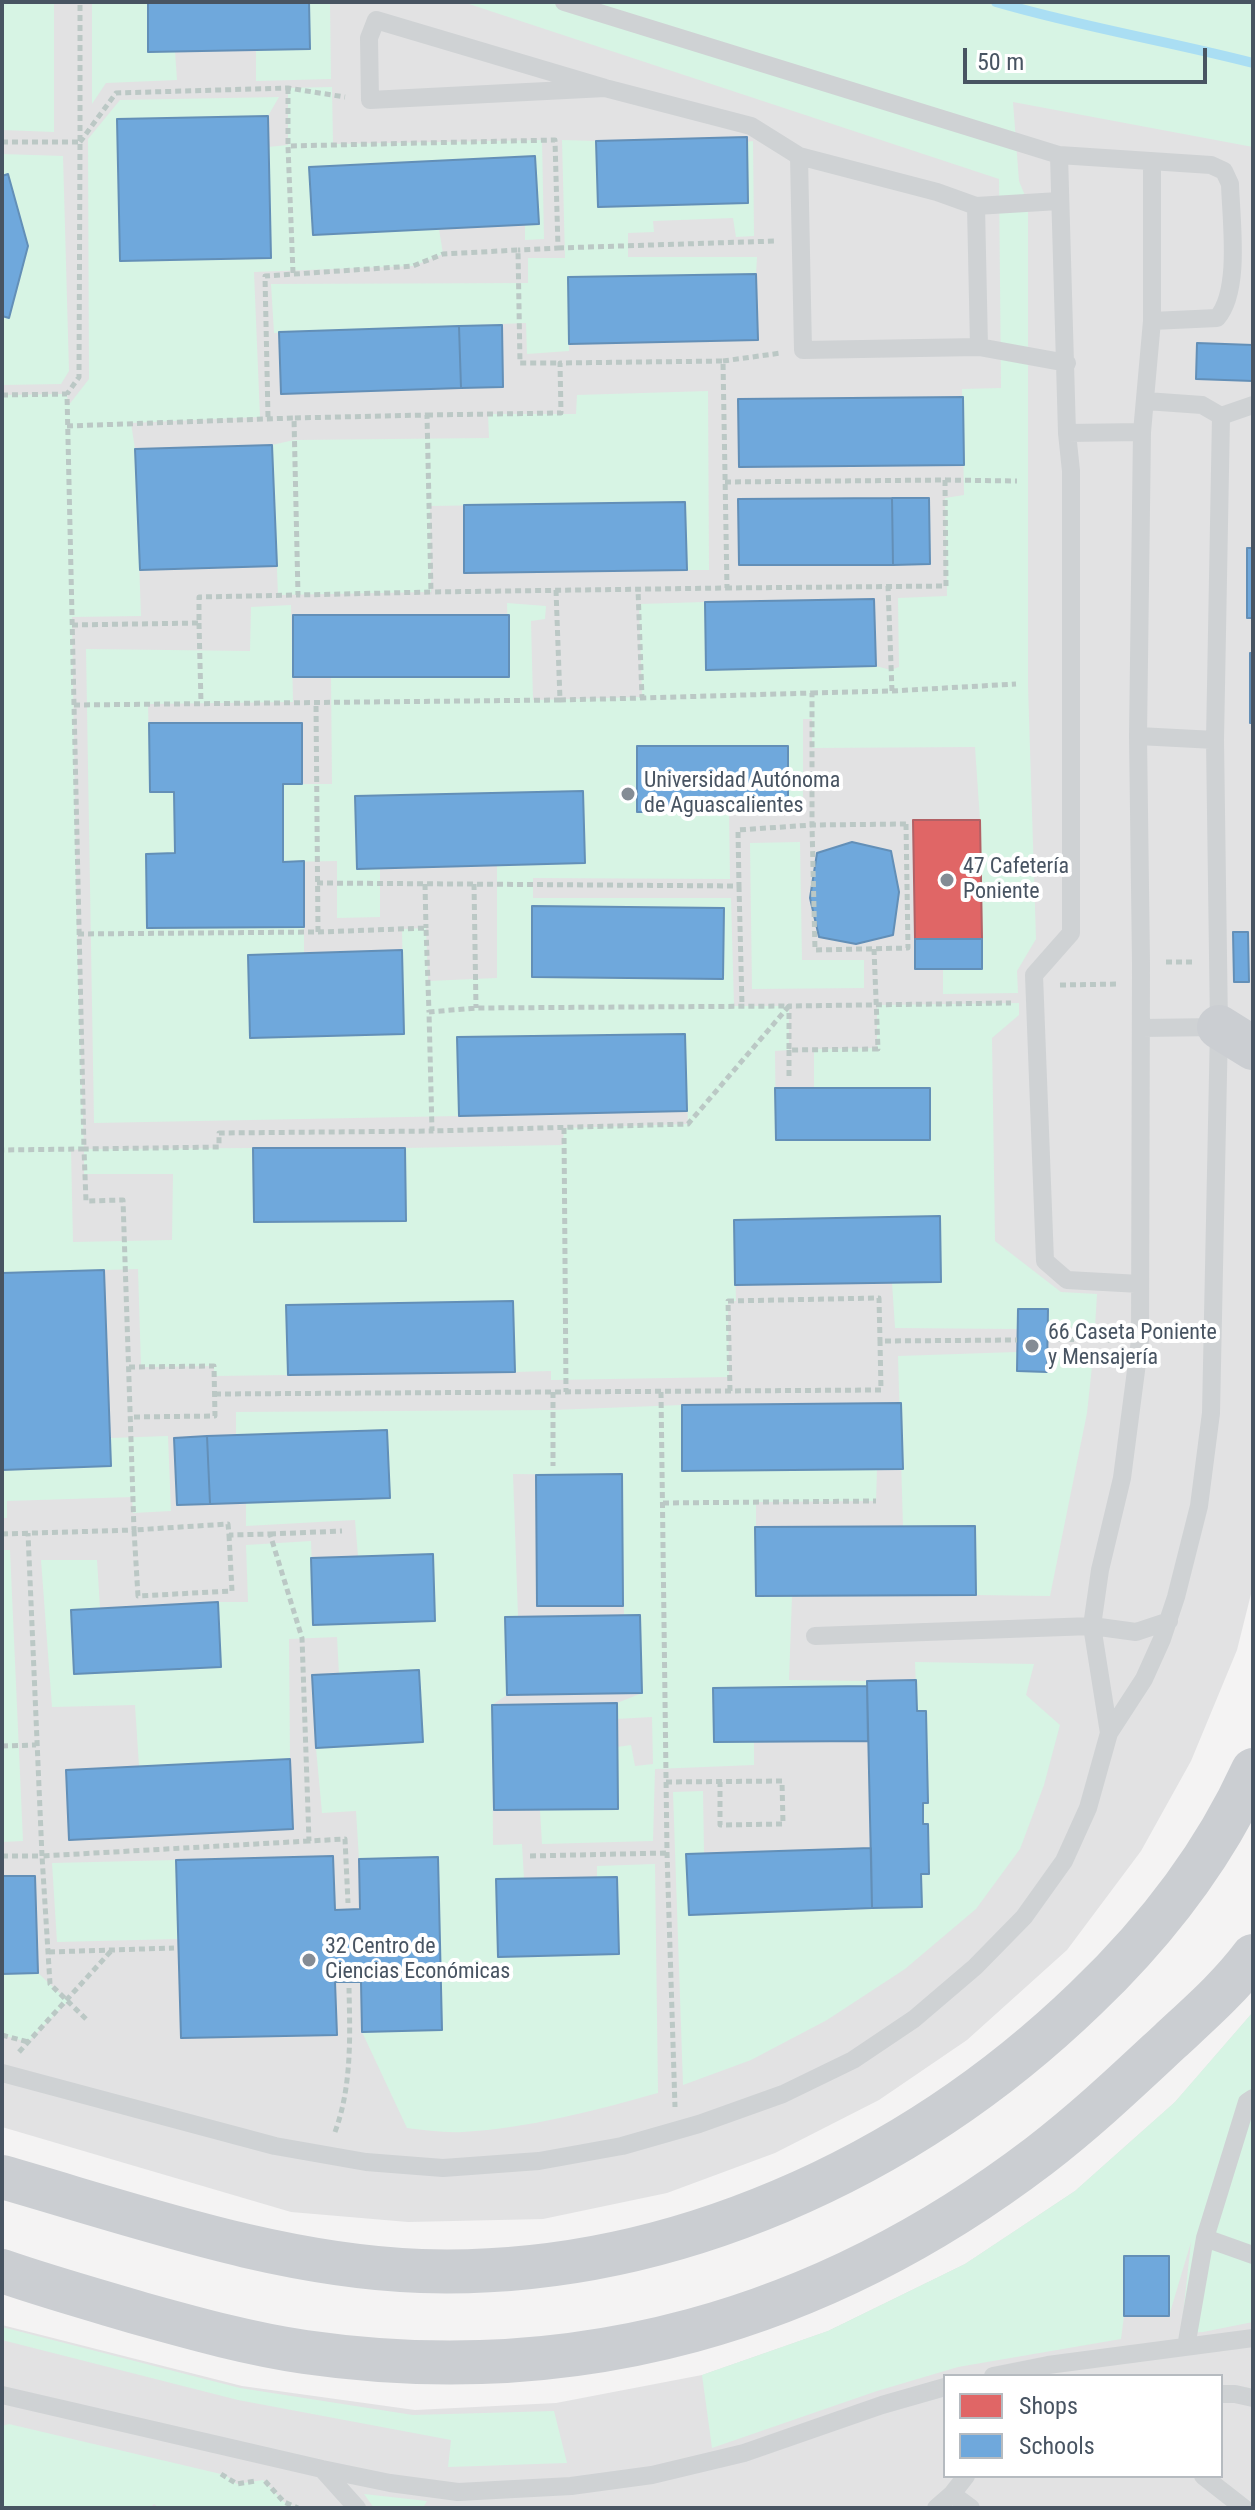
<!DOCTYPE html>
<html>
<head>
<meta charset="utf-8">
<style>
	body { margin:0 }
	#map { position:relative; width:1255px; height:2510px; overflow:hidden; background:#f4f3f3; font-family:"Roboto Condensed",sans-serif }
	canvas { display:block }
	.frame { position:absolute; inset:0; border:4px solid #485462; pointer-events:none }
	.legend { position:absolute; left:943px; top:2374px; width:280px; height:104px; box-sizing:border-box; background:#fff; border:2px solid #b6bbc0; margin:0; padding:10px 14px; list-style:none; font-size:24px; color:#485462 }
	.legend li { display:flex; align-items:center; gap:16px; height:40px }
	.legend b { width:40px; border:2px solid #b6bbc0 }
	.scale { position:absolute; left:963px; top:48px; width:244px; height:36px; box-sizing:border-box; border:4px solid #485462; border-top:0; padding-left:10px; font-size:24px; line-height:28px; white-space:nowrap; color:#485462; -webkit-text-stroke:6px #fff; paint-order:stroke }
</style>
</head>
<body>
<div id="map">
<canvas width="1255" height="2510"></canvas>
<div class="frame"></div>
<ul class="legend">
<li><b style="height:22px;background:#e06666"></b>Shops</li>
<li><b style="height:22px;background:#6fa8dc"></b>Schools</li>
</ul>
<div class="scale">50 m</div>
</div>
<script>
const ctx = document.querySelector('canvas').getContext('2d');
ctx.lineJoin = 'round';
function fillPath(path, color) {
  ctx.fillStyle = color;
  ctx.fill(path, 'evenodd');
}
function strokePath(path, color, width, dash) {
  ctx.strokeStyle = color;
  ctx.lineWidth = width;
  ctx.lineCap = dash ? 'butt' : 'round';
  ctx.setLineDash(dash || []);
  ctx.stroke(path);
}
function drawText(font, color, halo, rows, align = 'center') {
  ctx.font = font + ' "Roboto Condensed",sans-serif';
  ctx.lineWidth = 8;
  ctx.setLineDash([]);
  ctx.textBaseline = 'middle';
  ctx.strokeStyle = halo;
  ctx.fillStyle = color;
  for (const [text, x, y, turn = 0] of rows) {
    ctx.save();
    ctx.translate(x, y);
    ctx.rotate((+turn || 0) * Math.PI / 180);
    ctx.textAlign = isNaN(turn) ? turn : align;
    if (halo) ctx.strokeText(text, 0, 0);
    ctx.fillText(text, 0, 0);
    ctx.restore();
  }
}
const education = new Path2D(`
	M2,2h1251v1584l-16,64 -46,111 -50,90 -74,99 -100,90 -88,60 -104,53 -108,40 -124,26 -135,3 -117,-10 -289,-85z
	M1253,2012v496h-1251v-183l240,61 173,24 141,-7 146,-28 126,-44 137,-67 110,-73 100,-89zM945,2376h276v100h-276z`);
const green = new Path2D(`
	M2,2h52v130l-52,-2z
	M92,2h56v49h27l2,29 -71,3 -14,21z
	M309,2h21l1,77 -75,2v-31l54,-1z
	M463,2h790v145l-240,-45 6,79 9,22v483l8,253 -19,32 1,22 -75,1v-25l39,-1 -2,-148 -5,-73 -163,1v-29h-9v93h-15l-1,-66h-149l91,65 1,68 -197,-1v20h198l3,108h55v44l-14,1 1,89h154v-52h-116v-39l63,-1v-43l142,-2v12l-27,23 3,203 66,51 36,2 -2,33 -48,1v-18l-28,-1 -1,20 -123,-1 -3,-45 49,-1 -1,-65 -206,3 2,81 -8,1 1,75 -178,3v-9l-36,1 -2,-71 -226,4 1,70 -74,1v-10l-73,1 -3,-98 -136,4v-878l65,-1 1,12 21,-27 -1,-240 32,-39 159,-3 -11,19v31l20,-2v-57l44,-1 1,57 209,-4 2,99 -19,1v-16h14l-4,-68 -225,11 3,68 126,-6 4,25 -30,12 -159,6 6,145 -129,6 4,26 6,167 -69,1 5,317 7,215 169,-1 1,74 152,-1 -1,-73 158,-3 1,-17 124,-4 -3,-90 -228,3 2,79 -365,7 -8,-474 164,2 1,-44 40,-2 2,97 -145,2 2,88h24l1,61 -29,1 1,73h157v26l-56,2 3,83 153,-4 -2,-105 24,-1 2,53 69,-3v-113l86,-74 -228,5 2,72h23v49l-43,1v-57l-54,1v-78h49l-1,-107h178l-2,-74 39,3 -1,13 -14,2 2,79 109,-3 -3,-93 66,-2 1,67 170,-3 15,4 8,-3 -1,-69 49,-2 -2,-98 19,-3 -2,-106 39,-1 -2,-209zM533,906l191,2 -2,71 -190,-2zM84,1149v25h89l-1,66 -99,2 -2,-92z
	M562,140l34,1 3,66 149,-4 -2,-61 7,-1 1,95 -18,1 -3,-19 -80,3 1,11 -26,1v24h129l-1,17 -188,3 1,74 -42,3 -1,-31 -252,10 -3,-49 257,-1v-25h37z
	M2,154l61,2 6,215 -8,13 -59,1v-69l8,1 18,-71 -20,-72 -6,2z
	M708,391l1,179h-22l-2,-68 -255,4 1,86 -153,3 -6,-150 22,-5 195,-2 -1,-24h88l1,-19z
	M800,842l2,118h62v28l-112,1 -2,-146z
	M1017,1352v19l29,1 1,-16 46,1 -6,56 -37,183 -74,-1 -1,-68h-72l-5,-171z
	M682,1405l1,66 194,-2 -1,32 -120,1v94h36l-3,84 78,1v5l-154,2 1,54h40v23l-99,4 -2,72 -111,3 -2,-34 77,-63 14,-2 4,21 18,-2 -1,-47 -36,2 1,-16 25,-10 -2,-78h-16l-2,-140 -109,-1 5,142 -13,1 2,78 -15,10 1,140 29,-1 2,35 -28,1 2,76 121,-2 -2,-77h-20v-11l58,-2 3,229c-65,18 -129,35 -195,39 -19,1 -38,-2 -56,-4l-45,-96 80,-3 -4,-171 -79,1 -3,-48 -34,2 -6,-65 107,-6 -4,-72 -80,4 -2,-37 -48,2 1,120 -151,7 -4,-61 -83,2 -11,-147h56l3,48 -29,2 4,64 146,-7 -3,-65h30l-2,-57 65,-4 3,84 121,-4 -2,-67 -75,2 -3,-36 -109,6v-23l144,-6 -3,-67 -151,5v-23l317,-2z
	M168,1436l3,75 -38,2 -1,-16 -125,4v17h-5v-48l109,-4 -1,-28z
	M2,1550h8l13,291 -21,1z
	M915,1662l119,2 -8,31 34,30 -16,60 -24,64 -44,60 -71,60 -78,51 -76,40 -68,25 -10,-293 30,-1 1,62 -18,1 3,61 233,-8 -1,-33h8l-1,-50h-5v-21l5,-1 -2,-90 -9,-1z
	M176,1860l2,79 -121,3 -5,-79z
	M38,1973l30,28 -40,41 -26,-7v-61z
	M1253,2012v310l-50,10 -22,1 10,-91 -22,74v-59h-44l-1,59 -3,23 -163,28 -81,24 -165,57 -10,-73 126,-44 137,-67 110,-73 100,-89z
	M2,2327l238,61 173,27 141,-4 13,52 -119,4 3,-27 -213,-40 -236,-60z
	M9,2424l216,51 12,9 26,-4 21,22 14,6h-139l-5,-4 -4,4h-148v-82z
	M364,2494l63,7 -4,7h-49z`);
const shops = new Path2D(`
	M913,820h67l2,119h-67z`);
const schools = new Path2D(`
	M148,2h161l1,47 -162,3z
	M268,116l3,142 -151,3 -3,-142z
	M747,137l1,66 -150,4 -2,-66z
	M535,156l4,68 -226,11 -4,-68z
	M8,174l20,72 -19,72 -7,-2v-140z
	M756,274l2,66 -189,4 -1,-67z
	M502,325l1,62 -42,1 -2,-62z
	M459,326l2,62 -180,6 -2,-62z
	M1197,343l56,2v36l-57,-2z
	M963,397l1,68 -225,2 -1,-68z
	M272,445l5,121 -137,4 -5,-121z
	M892,498l1,67h-154l-1,-66z
	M892,498h37l1,66 -37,1z
	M685,502l2,68 -223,3v-68z
	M1247,548h6v70h-6z
	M874,599l2,67 -170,4 -1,-68z
	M293,615h216v62h-216z
	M1250,653h3v70h-3z
	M149,723h153v61h-19v78l21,-1v66l-157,1 -1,-74 29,-1 -1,-61h-24z
	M637,746h151v66h-151z
	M583,791l2,72 -228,6 -2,-73z
	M852,842l39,9 8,41 -6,43 -37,9 -37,-7 -9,-39 7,-45z
	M532,906l192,2 -1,71 -191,-2z
	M1233,932h15l1,50h-15z
	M915,939h67v30h-67z
	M402,950l2,84 -154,4 -2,-83z
	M685,1034l2,77 -228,5 -2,-79z
	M775,1088h155v52h-154z
	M253,1148h152l1,73 -152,1z
	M940,1216l1,66 -206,3 -1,-65z
	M104,1270l7,196 -109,4v-197z
	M513,1301l2,71 -227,3 -2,-70z
	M1018,1309h30l-1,63 -30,-1z
	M901,1403l2,66 -221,2v-66z
	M387,1430l3,68 -180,6 -3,-68z
	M207,1436l3,68 -33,1 -3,-67z
	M622,1474l1,132h-86l-1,-131z
	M975,1526l1,69 -220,1 -1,-69z
	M433,1554l2,67 -122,4 -2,-67z
	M218,1602l3,65 -147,7 -3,-64z
	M640,1615l2,78 -135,2 -2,-78z
	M419,1670l4,72 -107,6 -4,-73z
	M916,1680l1,31h9l2,92h-5v21h5l1,50h-8l1,33 -50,1 -5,-227z
	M867,1686l1,55 -154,1 -1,-54z
	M617,1703l1,106 -124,1 -2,-105z
	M290,1759l3,70 -224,11 -3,-70z
	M871,1848l1,60 -183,7 -3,-61z
	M333,1856l2,54 25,-1 -1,-50 79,-2 4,173 -80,2 -1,-50h-26l2,53 -156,3 -5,-178z
	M2,1876h33l3,97 -36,1z
	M617,1877l2,77 -121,3 -2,-78z
	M1124,2256h45v60h-45z`);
const stream = new Path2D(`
	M996,2c85,25 172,39 257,61`);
const path = new Path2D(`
	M288,88v58
	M80,141v-139
	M2,142h78l-1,235 -12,17
	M80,142l36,-49 172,-5 57,9
	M558,248l218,-7
	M293,273l-5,-127 267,-6 3,108 -40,2
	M723,361l58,-8
	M2,395l65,-1 17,755 -82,1
	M427,415l134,-2 -1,-50 163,-2 4,227 -296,4
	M268,417l-3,-141 148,-10 30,-12 75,-4 2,113h40
	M67,426l227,-8
	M945,480l72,1
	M725,482l220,-2 1,106 -219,2
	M556,590l4,110 82,-2 -4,-109
	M199,623l2,80
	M72,625l127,-2v-26l99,-2 -4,-177 133,-3 4,177 -133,3
	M892,691l124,-7
	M812,693l80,-2 -4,-105
	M74,705l486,-5
	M906,824l2,124 -93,2 -3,-125z
	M317,883l422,3 -1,-56 74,-5v-132l-170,5
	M425,884l1,44
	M474,884l2,124
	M739,886l3,120
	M318,932l108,-4 3,84
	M78,934l240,-2 -2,-230
	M874,949l4,100 -89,1v-44l222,-3
	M1166,962h30
	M1060,985l58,-1
	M789,1006l-101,118 -256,7 -3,-119 47,-4z
	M789,1050v26
	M564,1128l2,264
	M1048,1339l67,1
	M129,1367l85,-1 1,50 -85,1
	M730,1391l-2,-90 151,-3 1,43
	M553,1392v74
	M661,1392l6,461 8,254
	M215,1394l666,-4 -1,-49 137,-1
	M663,1503l213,-2
	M2,1534l132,-4 -11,-330 -37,1 -2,-52 135,-2v-14l213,-2
	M270,1534l72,-3
	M229,1535l3,56 -94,5 -4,-66 94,-6 1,11 41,-1 32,104 7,203 36,-2 3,64
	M2,1746l34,-1
	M666,1782l116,-1 1,43 -63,1v-43
	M2,1856h40l-14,-323
	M530,1856l137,-3
	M49,1952l125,-4
	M86,2019l-36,-35 -8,-128 267,-15
	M2,2035l26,7
	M19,2052l93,-102
	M335,2132c17,-46 15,-96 14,-144
	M221,2474l16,10 18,-3
	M265,2481l19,21 14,6`);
const lane = new Path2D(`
	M564,2l495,153 152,10 13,6 6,13c1,36 11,107 -13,134l-65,3
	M605,88l-235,12 -1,-62 7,-18 229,68 146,38 48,30 138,36 39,14 83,-5
	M1059,155l8,278 4,38v462l-37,42 11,286 22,19 73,4
	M799,156l4,194 176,-3 88,16
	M976,206l3,141
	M1221,416l32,-11
	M1067,433l75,-1
	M1138,736l77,4
	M1141,1028l78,-1
	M815,1636l277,-10 44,6 33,-11
	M1109,1733l-17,-107 8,-56 22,-92 18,-138 1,-377 -3,-227 4,-304 10,-111v-159
	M2,2073l273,73 91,16 77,6 96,-7 83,-15 77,-22 84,-30 70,-34 61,-41 61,-52 49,-50 40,-56 24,-53 21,-75 35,-54 18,-40 14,-42 23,-91 12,-93 8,-386 -4,-287 6,-324 -19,-11 -56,-4
	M1205,2238l48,17
	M1186,2347l19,-109 42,-136 6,-4
	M993,2376l55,-11 205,-27
	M1221,2394h14l18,4
	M2,2395l320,74 68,14 68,9 113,-6 81,-11 92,-22 138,-48 63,-18
	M322,2469l35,39
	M1203,2476l41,32
	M952,2494l19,14
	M936,2508l16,-14 14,-18`);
const primary = new Path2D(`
	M1219,1027l34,21
	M2,2177c136,39 277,89 419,94 247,8 489,-103 665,-273 69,-66 127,-140 167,-228
	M2,2271c46,16 93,29 140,43 54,15 108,30 163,38 271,39 517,-31 734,-196 47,-36 88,-75 131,-115 29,-27 59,-53 83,-85`);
const markers = [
	[628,794,8,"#848c95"],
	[947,880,8,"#848c95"],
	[1032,1346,8,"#848c95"],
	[309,1960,8,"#848c95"]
];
const poiNames = [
	["Universidad Autónoma",644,781],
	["de Aguascalientes",644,806],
	["47 Cafetería",963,867],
	["Poniente",963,892],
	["66 Caseta Poniente",1048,1333],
	["y Mensajería",1048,1358],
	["32 Centro de",325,1947],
	["Ciencias Económicas",325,1972]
];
fillPath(education, '#e2e2e3');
fillPath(green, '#d7f4e4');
fillPath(shops, '#e06666');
strokePath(shops, '#b26165', 2);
fillPath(schools, '#6fa8dc');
strokePath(schools, '#638fb7', 2);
strokePath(stream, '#aadef3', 10);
strokePath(path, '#bbc8c5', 5, [6, 4]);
strokePath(lane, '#cfd2d4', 18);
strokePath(primary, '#cbced2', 44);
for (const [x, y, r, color] of markers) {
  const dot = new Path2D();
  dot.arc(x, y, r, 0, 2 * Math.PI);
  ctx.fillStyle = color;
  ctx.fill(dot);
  strokePath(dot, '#fff', 3);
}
drawText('22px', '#485462', '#fff', poiNames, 'left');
</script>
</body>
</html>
